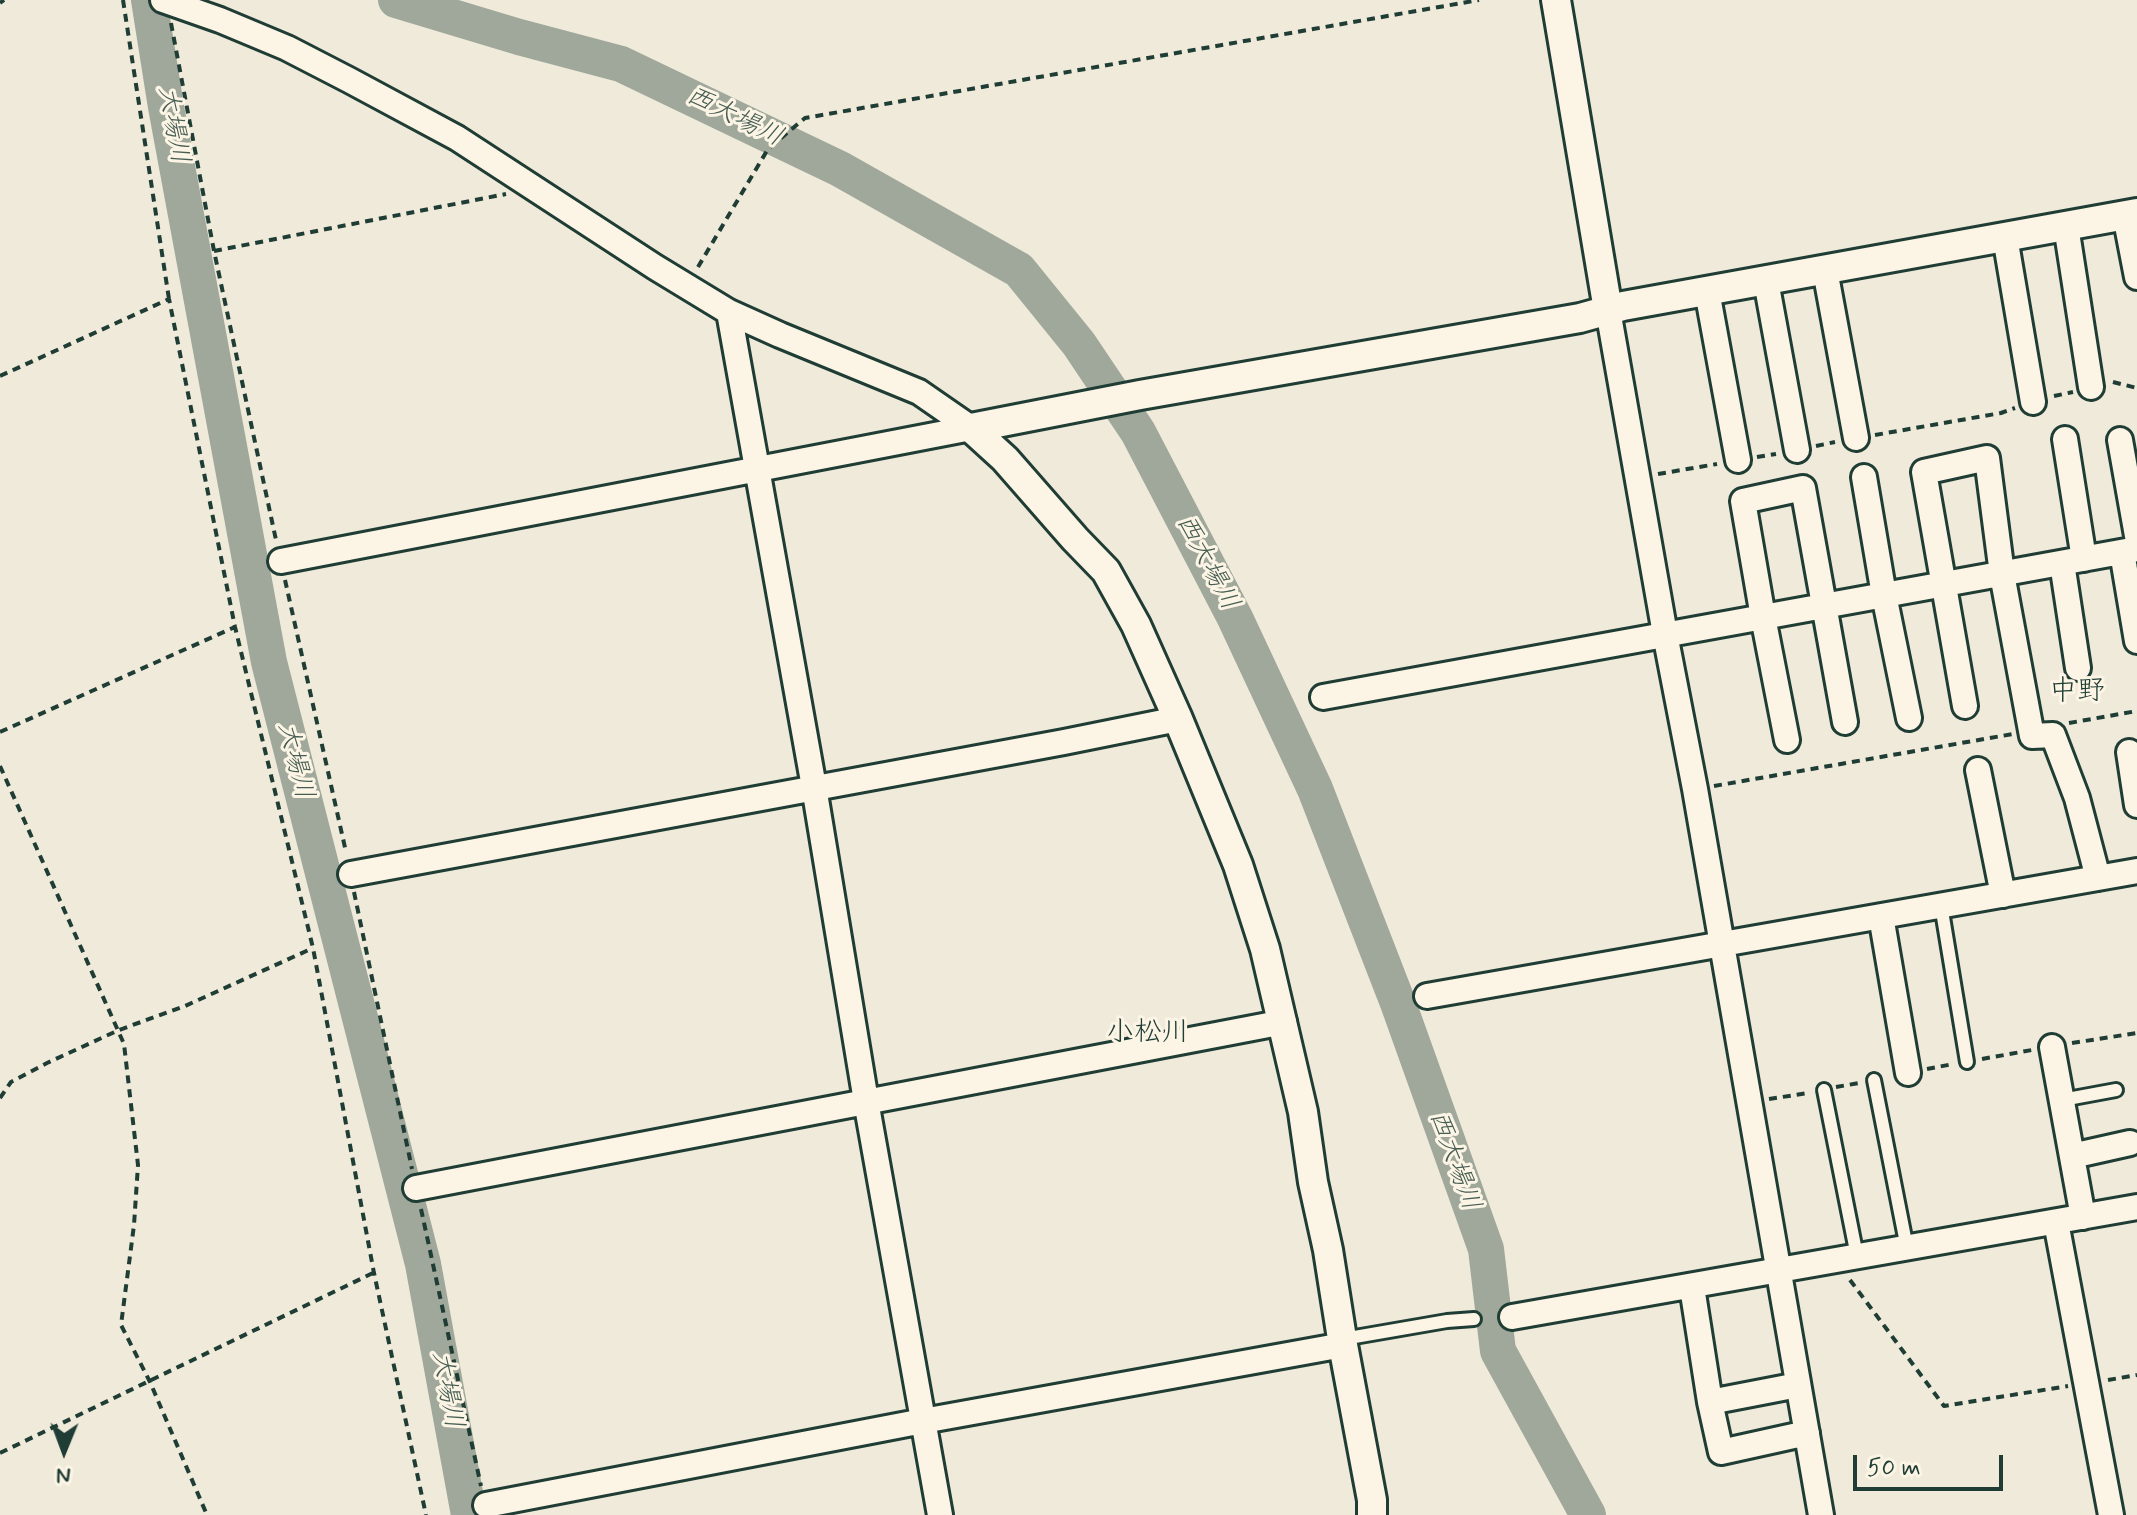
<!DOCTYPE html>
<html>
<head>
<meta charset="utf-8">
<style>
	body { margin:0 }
	#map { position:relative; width:2137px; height:1515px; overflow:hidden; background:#efeada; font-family:Mynerve,sans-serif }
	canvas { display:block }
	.north { position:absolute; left:24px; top:1411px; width:80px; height:80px; -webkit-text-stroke:6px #fcf5e5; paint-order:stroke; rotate:181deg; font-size:22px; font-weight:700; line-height:32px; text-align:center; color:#1f3d34 }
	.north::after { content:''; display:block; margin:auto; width:28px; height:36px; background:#1f3d34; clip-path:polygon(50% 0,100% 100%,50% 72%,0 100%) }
	.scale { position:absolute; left:1853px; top:1455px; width:150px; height:36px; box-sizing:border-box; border:4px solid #1f3d34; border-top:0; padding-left:10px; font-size:24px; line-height:28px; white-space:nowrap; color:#1f3d34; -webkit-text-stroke:6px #fcf5e5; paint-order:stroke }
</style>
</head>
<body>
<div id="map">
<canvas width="2137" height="1515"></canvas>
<div class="north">N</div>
<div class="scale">50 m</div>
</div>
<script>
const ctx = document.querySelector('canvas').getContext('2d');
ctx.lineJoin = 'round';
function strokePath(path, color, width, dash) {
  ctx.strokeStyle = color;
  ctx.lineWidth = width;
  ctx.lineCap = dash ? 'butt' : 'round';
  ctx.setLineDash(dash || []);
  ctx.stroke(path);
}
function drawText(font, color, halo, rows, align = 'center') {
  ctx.font = font + ' Mynerve,"Klee One",sans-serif';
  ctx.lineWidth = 6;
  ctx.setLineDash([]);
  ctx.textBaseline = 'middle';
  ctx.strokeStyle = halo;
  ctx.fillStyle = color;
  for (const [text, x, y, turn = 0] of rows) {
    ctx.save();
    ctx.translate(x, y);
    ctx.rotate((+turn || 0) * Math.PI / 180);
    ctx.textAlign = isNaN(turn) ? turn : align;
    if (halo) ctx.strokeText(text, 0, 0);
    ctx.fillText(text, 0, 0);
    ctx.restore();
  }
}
const river = new Path2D(`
	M149,0l17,107 103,555 154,602 46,251
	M396,0l123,37 102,27 219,105 179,101 60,74 59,88 97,186 80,171 83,214 88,246 12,102 90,164`);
const path = new Path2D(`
	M123,0l46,299
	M0,3l4,-3
	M171,23l43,228 62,289
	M214,251l292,-57
	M698,267l70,-118 37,-31 674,-118
	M0,376l169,-77 66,328 78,321 61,325 52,242
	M2113,382l24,6
	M2054,396l19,-4
	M1875,435l126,-22 14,-5
	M1816,446l19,-4
	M1757,457l19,-3
	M1658,474l59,-10
	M285,580l61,272
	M2069,723l68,-12
	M0,732l235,-105
	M0,766l124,278 14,121 -4,60 -13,100 29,57 57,133
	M1714,786l299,-52
	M354,892l58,277
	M2072,1043l65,-10
	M1982,1059l50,-9
	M1927,1069l26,-5
	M1836,1087l23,-4
	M0,1098l11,-16 36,-19 72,-33 66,-24 128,-58
	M1769,1099l39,-6
	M421,1209l60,277
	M1850,1280l94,126 124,-20
	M2108,1380l29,-5
	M0,1453l373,-180`);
const service = new Path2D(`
	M1941,905l26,157
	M1874,1080l33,168
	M1824,1090l33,166
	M2062,1100l54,-10
	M1343,1339l104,-18 27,-2`);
const minor = new Path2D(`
	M163,0l57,20 67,28 62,32 108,58 198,129 74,45 51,23 139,57 52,36
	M2125,215l12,62
	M2066,226l25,161
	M2005,237l28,165
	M1825,270l31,168
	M1766,281l31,169
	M1707,291l31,169
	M1608,310l57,324 30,155 126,726
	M729,312l85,475 52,314 74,414
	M2065,439l19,120
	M2120,440l17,96
	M1864,477l20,118 25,123
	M2122,552l15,89
	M281,561l690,-133
	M2062,563l16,105
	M1323,697l814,-148
	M1965,706l-41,-234 63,-14 15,116 30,162 21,-1 24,63 21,80
	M1787,740l-24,-123 -20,-116 60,-13 42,234
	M2129,752l8,53
	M1978,770l25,125
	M351,874l713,-132 114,-23
	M1881,916l27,157
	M1427,996l710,-125
	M2052,1047l31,170
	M2072,1156l58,-13
	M416,1188l868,-166
	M2056,1222l55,293
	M1692,1287l18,115 11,50 86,-19
	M1512,1317l625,-110
	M1710,1402l88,-17
	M486,1505l437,-84 420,-76`);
const tertiary = new Path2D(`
	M1556,0l52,310
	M971,428l169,-33 440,-77 43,-12 514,-93
	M971,428l34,31 70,80 31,32 30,54 42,94 60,146 27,84 38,163 10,70 15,68 15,95 29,155v15`);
const waterNames = [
	["西大場川",734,118,26],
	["大場川",172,125,80],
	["西大場川",1206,563,62],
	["大場川",294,761,76],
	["西大場川",1453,1161,70],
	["大場川",446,1390,80]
];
const quarterNames = [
	["中野",2077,693],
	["小松川",1148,1034]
];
strokePath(river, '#9fa89a', 36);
strokePath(service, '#1f3d34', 18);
strokePath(minor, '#1f3d34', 30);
strokePath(tertiary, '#1f3d34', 34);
strokePath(path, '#1f3d34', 4, [8, 6]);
strokePath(service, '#fcf5e5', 12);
strokePath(minor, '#fcf5e5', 24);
strokePath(tertiary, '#fcf5e5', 28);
drawText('italic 26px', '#455d53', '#fcf5e5', waterNames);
drawText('28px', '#1f3d34', '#fcf5e5', quarterNames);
</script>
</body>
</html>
